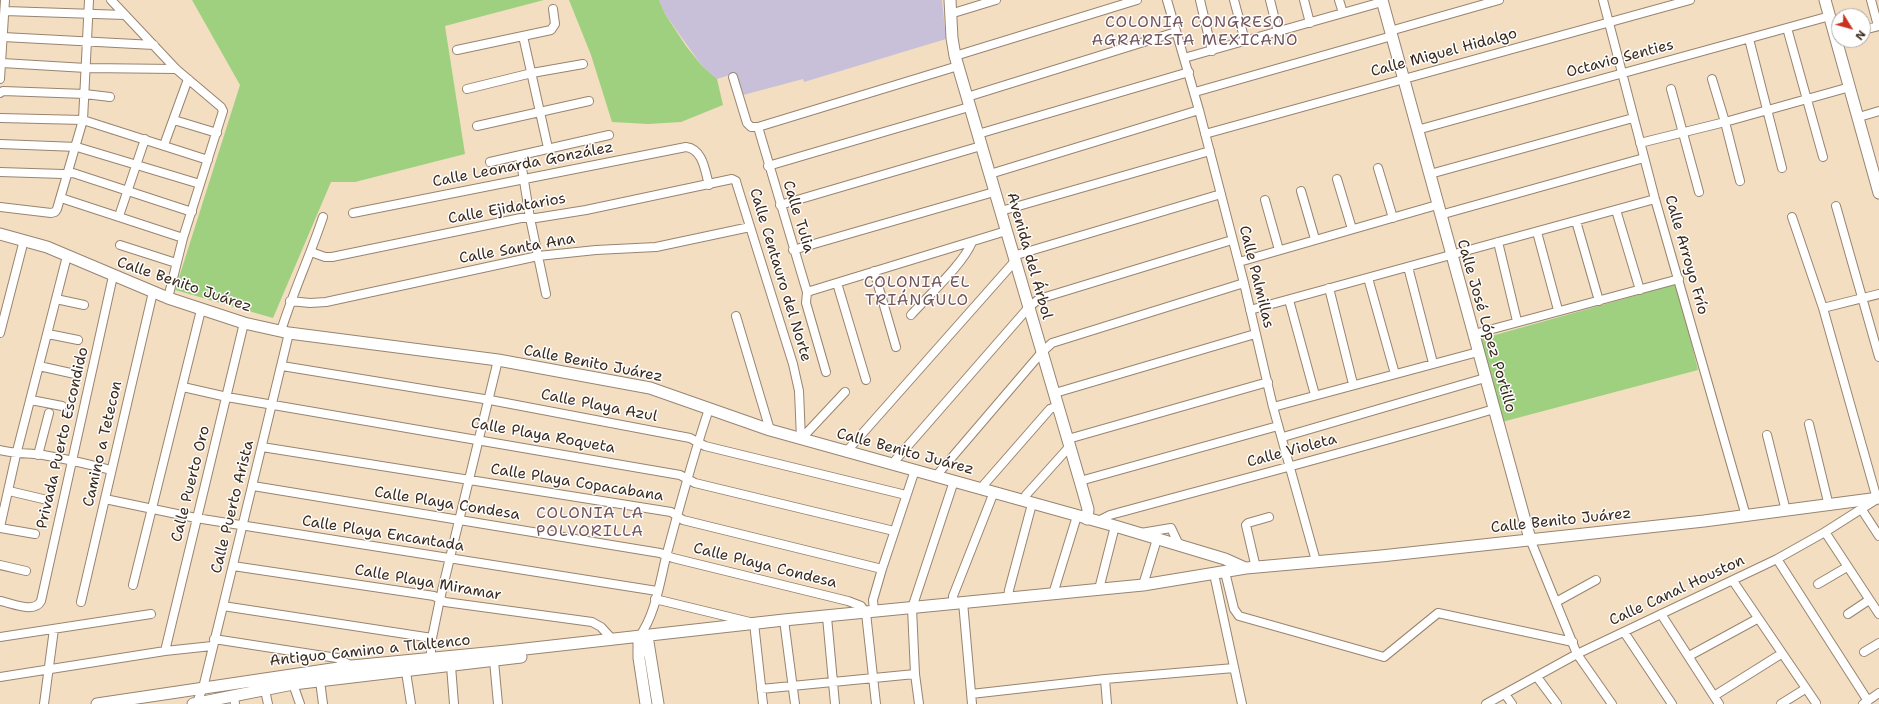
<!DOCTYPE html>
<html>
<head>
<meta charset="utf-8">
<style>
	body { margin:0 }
	#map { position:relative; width:1879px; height:704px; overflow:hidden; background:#f4dec2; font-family:"Shantell Sans",sans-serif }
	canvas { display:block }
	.north { position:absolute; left:1831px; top:8px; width:40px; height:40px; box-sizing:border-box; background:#fff; border:1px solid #b1aaa5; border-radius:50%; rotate:127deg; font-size:11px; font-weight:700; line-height:16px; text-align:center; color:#3b2a1e }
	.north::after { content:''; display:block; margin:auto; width:14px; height:18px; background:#c8321e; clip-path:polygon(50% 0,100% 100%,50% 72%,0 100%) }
</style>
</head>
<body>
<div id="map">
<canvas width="1879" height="704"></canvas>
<div class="north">N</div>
</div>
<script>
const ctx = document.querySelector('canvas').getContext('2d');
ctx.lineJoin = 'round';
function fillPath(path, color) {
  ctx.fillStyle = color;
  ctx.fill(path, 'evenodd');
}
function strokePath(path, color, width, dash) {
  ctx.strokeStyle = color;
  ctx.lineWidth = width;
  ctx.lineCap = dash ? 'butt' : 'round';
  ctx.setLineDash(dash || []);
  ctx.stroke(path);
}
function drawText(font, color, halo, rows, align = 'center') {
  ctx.font = font + ' "Shantell Sans",sans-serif';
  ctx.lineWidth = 3;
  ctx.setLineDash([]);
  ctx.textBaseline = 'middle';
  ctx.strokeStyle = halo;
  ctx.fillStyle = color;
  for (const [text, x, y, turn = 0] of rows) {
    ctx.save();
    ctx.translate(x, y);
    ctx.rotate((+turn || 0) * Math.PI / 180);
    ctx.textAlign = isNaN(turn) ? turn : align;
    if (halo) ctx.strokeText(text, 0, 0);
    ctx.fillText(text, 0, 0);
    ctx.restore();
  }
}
const industrial = new Path2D(`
	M659,0h283l4,39 -142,43 -1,-3 -60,16 -7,-22 -19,6 -15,-13 -37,-52z`);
const green = new Path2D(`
	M192,0h352l-99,26 20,128 -110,28h-24l-58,136 -98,-28 65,-205z
	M569,0h90l6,14 21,32 16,20 15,13 6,26 -42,17 -33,2 -36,-2 -21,-67z
	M1677,284l21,86 -196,52 -25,-82z`);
const street = new Path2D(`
	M111,0l65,69 45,38 2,4 -40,127 -15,60
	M1167,0l32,110 45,173 29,124 43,154
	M1200,0l12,51
	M1234,0l11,41
	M1270,0l8,32
	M1304,0l6,23
	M1339,0l4,13
	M1603,0l52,199 91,317
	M1871,0l7,26
	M5,11l120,4
	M950,14l46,-14
	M1787,28l36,129
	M1863,30l16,-4
	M1390,31l109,-31
	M523,36l25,112
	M3,37l151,8
	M1749,39l33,129
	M457,50l94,-20 4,-6 -2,-15
	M955,56l182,-56
	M1184,58l198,-56
	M2,63l84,5 90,1
	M733,77l14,46 4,4h7l49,165 -1,11 20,69
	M0,79l5,-79
	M1712,79l13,43 15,59
	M467,89l65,-16 51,-9
	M1671,89l28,103
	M1195,92l197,-56
	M0,93l3,-2 82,3 25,3
	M967,97l209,-65
	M1859,117l20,-6
	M0,118l83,2 125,40
	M174,120l43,13
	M477,126l112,-25
	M758,127l200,-61
	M1417,130l413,-114
	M978,134l211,-62
	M1205,134l485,-134
	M1640,143l85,-21 125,-35
	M0,144l77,3 123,37
	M164,145l24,-66
	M520,156l10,62 16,76
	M490,162l119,-27
	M768,166l201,-59
	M1378,168l15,50
	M0,172l63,2 10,-1 119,39
	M990,174l209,-64
	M1430,174l203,-56
	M1337,179l15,50
	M1301,191l14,48
	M61,198l122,40
	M1265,200l14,50
	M780,205l201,-59
	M1836,206l43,151
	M0,207l51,6 4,-1 2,-3 26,-89 6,-120
	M1616,210l24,80
	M1001,211l209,-60
	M353,213l333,-66c17,2 19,24 23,38
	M1440,215l204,-57
	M119,216l26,-77
	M1576,221l23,80
	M1537,232l21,78
	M1498,242l19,79
	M120,245l56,18
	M793,250l201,-58
	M311,252l14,5h7l189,-39h15l50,-8 146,-31 4,2 1,4 56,179 6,27 2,48
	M1013,256l208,-62
	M1239,262l198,-57
	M1408,267l25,96
	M874,271l22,76
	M1368,278l27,96
	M837,283l29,97
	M1329,288l24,96
	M807,292l199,-61
	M56,299l28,6
	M1289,300l26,95
	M290,301l20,2 16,-1 212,-46 58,-6 60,-3 94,-20
	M1823,308l56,-14
	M1250,310l405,-111
	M911,315c17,-19 53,-52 61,-73
	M736,316l34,114
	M281,331c12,-39 29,-75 42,-114
	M0,333l24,-93
	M48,334l30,6
	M1474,334l205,-55
	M39,366l36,8
	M282,366l208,34 200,38 15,8 201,49
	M183,387l44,10 453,78 15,8 199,48
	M1055,393l200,-59
	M31,400l31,6
	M1273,407l205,-55
	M1809,424l20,82
	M1767,435l19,76
	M1283,437l202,-59
	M801,439l44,-47
	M1068,439l200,-57
	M262,447l409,65 12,8 199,49
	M0,450c15,4 28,3 43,5 23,4 45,9 68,15
	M846,452l169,-191
	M38,455l11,-42
	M892,464l137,-157 10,-8 193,-59
	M936,476l106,-124 10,-9 192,-60
	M1080,481l198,-55
	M253,486l407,67 13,5 175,43 13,5 5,7 10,91
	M981,488l69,-79 8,-3
	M9,491l34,8
	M105,499l91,19 461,73
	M1024,500l2,-5 44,-49
	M1862,510l17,26
	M1098,521l12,-6c128,-35 257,-68 384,-106
	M0,527l16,-72 51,-199
	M0,528l35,6
	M1825,532l54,82
	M1141,533l30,-5 8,17
	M1530,539l47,115 35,50
	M1777,559l91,142
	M0,565l26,6
	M233,566l201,30 11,6 147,20 9,5 11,12
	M1256,568l-10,-43 2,-2 21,-6
	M1225,572l9,37 5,7 145,41 54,-44 135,29
	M1214,574l28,130
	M1733,581l83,122
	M1818,584l29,-17
	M133,585l68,-275
	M1143,585l14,-46
	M1099,589l16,-63
	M1053,594l24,-78
	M1008,598l1,-8 23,-86
	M655,599l99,24 9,81
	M0,601c12,2 34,13 41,0l72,-325
	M81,602l72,-310
	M963,602l9,102
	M1556,602l40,-22
	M953,604v-8l41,-104
	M223,606l209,32
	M874,611l-1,-11 9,-31 33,-99
	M1661,614l58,90
	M1848,614l21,-14
	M827,617l8,87
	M784,620l11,84
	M1624,632l48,72
	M0,637l151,-23
	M639,637c17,-23 21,-57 28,-84 13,-48 26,-97 42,-144
	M214,639l123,19 15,8
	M165,651l79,-328
	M1864,652l15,-9
	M1689,656l68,-37
	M494,661l4,43
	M430,664l2,-26 8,-39 58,-239
	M451,666l3,38
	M406,672l5,32
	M0,677l165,-26 47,-5
	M1537,677l20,27
	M1105,679l2,25
	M320,681l3,23
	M293,684l7,20
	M761,689l154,-15
	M265,690l3,14
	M971,694l134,-15 129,-11
	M1505,694l7,10
	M234,696l1,8
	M1714,696l67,-42
	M44,704l10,-75
	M196,704l7,-16 20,-82 66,-273
	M919,704l-4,-30 -3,-66 42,-127
	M1486,704l91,-50 200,-95 48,-27 52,-33 -54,-191 -31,-91
	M1781,704l24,-15
	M1863,704l16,-11`);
const secondary = new Path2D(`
	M950,0l2,38 3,18 125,425 8,28 -1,10
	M1382,0l148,539
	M1825,0l54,193
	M0,234l47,13 121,51 76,25 45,10 209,27 152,28 120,42 345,96 110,33 20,9
	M647,636l11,68
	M639,637v21l7,46
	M97,704l255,-38 155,-15 277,-31 359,-35 103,-17 135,-12 323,-35 175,-23
	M193,704l100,-20 228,-27`);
const streetNames = [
	["Calle Miguel Hidalgo",1444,53,-15],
	["Octavio Senties",1620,59,-15],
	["Calle Leonarda González",523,165,-11],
	["Calle Ejidatarios",507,209,-10],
	["Calle Tulia",798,217,73],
	["Calle Santa Ana",517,249,-10],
	["Calle Arroyo Frío",1686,255,74],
	["Avenida del Árbol",1029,256,74],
	["Calle Centauro del Norte",780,275,73],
	["Calle Palmillas",1256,277,76],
	["Calle Benito Juárez",184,285,19],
	["Calle José López Portillo",1486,326,74],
	["Calle Benito Juárez",593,364,11],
	["Calle Playa Azul",599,406,11],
	["Calle Playa Roqueta",543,436,10],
	["Privada Puerto Escondido",63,438,-77],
	["Camino a Tetecon",103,444,-77],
	["Calle Violeta",1292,451,-15],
	["Calle Benito Juárez",905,452,15],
	["Calle Playa Copacabana",577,483,9],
	["Calle Puerto Oro",191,484,-76],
	["Calle Playa Condesa",447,504,9],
	["Calle Puerto Arista",233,507,-76],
	["Calle Benito Juárez",1561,521,-6],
	["Calle Playa Encantada",383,534,9],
	["Calle Playa Condesa",765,566,14],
	["Calle Playa Miramar",428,583,10],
	["Calle Canal Houston",1677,591,-25],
	["Antiguo Camino a Tlaltenco",370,651,-6]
];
const neighbourhoodNames = [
	["COLONIA CONGRESO",1195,23],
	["AGRARISTA MEXICANO",1195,41],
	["COLONIA EL",917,283],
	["TRIÁNGULO",917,301],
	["COLONIA LA",590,514],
	["POLVORILLA",590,532]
];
fillPath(industrial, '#c8bfd8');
fillPath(green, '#9fd07f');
strokePath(street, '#988470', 10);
strokePath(secondary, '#988470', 13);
strokePath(street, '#fff', 8);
strokePath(secondary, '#fff', 11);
drawText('15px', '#3b2a1e', '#fff', streetNames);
ctx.letterSpacing = '1px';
drawText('16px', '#72545b', '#fff', neighbourhoodNames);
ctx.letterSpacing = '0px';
</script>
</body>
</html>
